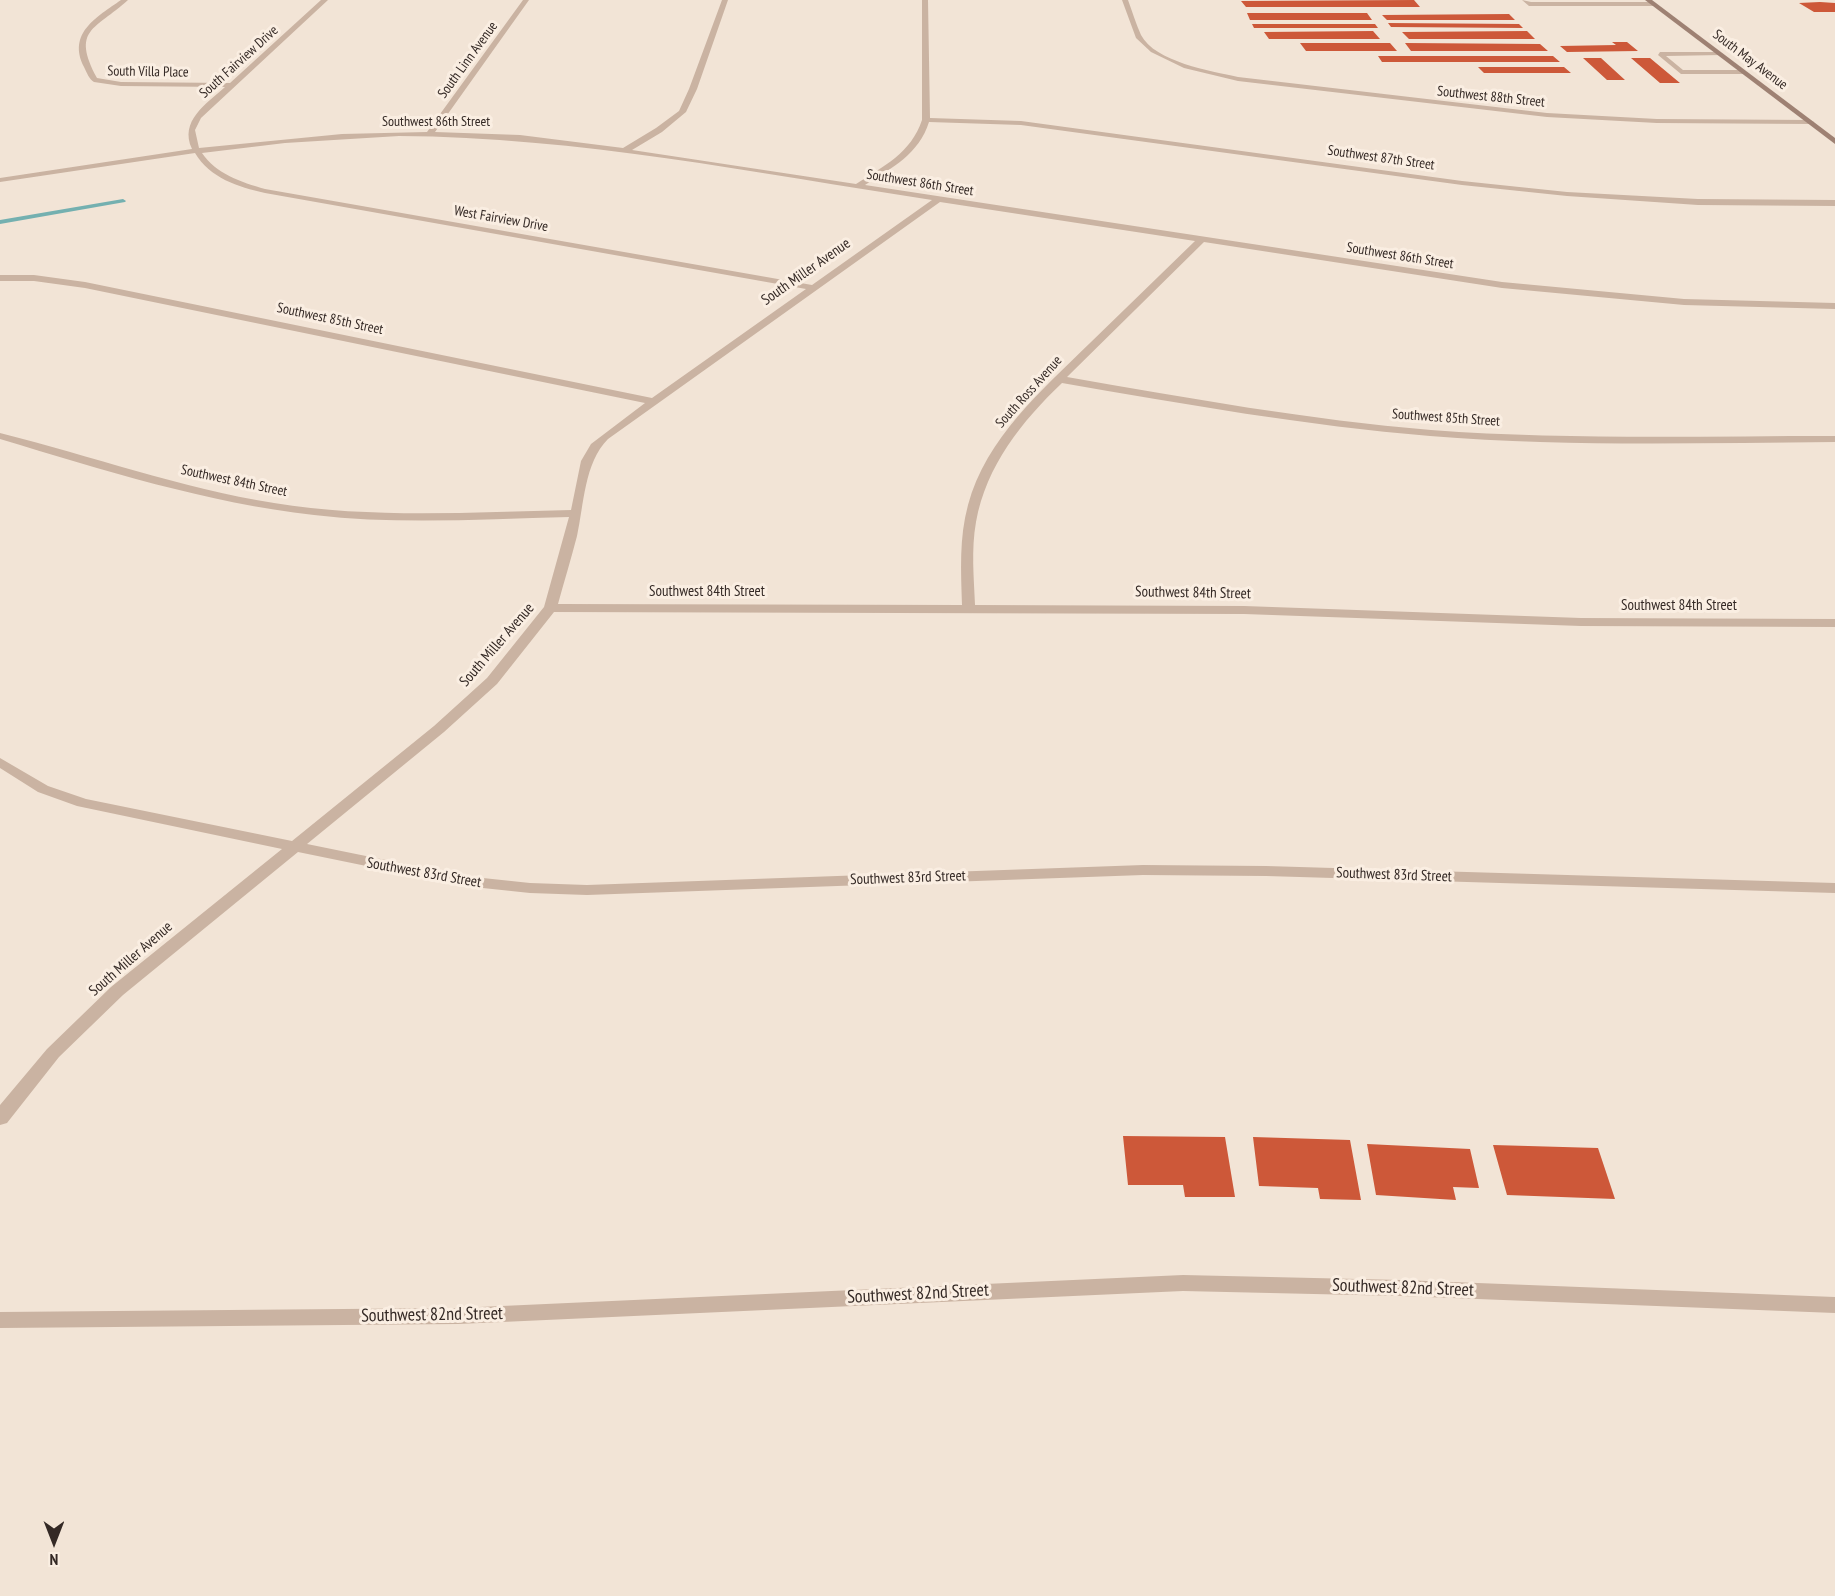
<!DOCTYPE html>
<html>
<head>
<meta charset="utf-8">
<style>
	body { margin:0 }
	#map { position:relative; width:1835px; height:1596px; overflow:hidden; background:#f2e4d6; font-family:"PT Sans Narrow",sans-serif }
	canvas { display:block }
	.north { position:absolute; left:24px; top:1512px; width:60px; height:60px; -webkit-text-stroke:4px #faeee2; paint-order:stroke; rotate:180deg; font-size:16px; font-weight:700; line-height:24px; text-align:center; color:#342925 }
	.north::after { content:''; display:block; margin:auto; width:21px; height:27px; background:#342925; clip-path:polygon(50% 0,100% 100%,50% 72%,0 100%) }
</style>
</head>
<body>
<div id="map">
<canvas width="1835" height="1596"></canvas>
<div class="north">N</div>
</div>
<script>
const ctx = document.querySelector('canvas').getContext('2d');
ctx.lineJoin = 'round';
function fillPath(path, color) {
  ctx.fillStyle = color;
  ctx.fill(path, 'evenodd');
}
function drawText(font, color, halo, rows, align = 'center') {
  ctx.font = font + ' "PT Sans Narrow",sans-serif';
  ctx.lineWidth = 6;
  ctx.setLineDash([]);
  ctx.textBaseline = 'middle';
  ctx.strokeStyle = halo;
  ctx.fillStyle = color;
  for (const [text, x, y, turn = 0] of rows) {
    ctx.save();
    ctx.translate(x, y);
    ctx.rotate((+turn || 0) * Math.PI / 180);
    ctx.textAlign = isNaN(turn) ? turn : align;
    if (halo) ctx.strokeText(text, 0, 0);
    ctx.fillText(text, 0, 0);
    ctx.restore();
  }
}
const stream = new Path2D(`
	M123,199l3,2 -1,1 -125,22v-4z`);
const building = new Path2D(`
	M1414,0l6,7h-174l-5,-6z
	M1820,2l15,1v9h-21l-15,-9z
	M1247,13h120l5,7h-122z
	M1509,14l6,6h-128l-5,-5z
	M1388,23l131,1 4,4 -132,-1z
	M1252,24h123l3,4h-124z
	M1373,31l7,8h-111l-5,-7z
	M1527,31l8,8h-126l-7,-7z
	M1612,42h15l11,9 -71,1 -7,-6 56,-1z
	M1300,43h90l7,8h-91z
	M1405,43l135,1 8,7h-137z
	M1378,56h175l7,6h-178z
	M1583,58h18l24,22h-18z
	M1631,58h19l30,25h-20z
	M1478,67h86l7,6h-87z
	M1123,1136l102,1 10,60h-50l-2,-12h-55z
	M1253,1137l97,3 11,60 -41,-1 -2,-11 -59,-2z
	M1367,1144l103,5 9,39 -26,-1 3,13 -80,-5z
	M1493,1145l105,3 17,51 -108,-4z`);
const lane = new Path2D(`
	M1522,0l9,2h122l3,2 -3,2h-124z
	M1660,52h60l2,3 -56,1 17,14h60l3,2 -3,2h-62l-23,-19z`);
const street = new Path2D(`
	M121,0h7c-33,30 -57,29 -31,78l24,4 109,1 91,-83h7l-127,118 -6,12 4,18 143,-14 85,-2 96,-132h6l-94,132 85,3 103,13 33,-20 23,-17 10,-22 33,-89h6l-31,89 -11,23 -24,20 -30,18 224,34c28,-18 55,-31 66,-64v-120h6l2,118 91,3 441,60 105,11 131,7 137,1v6l-137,-1 -131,-9 -105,-11 -441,-60 -92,-3c-10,32 -37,46 -64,63l637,97 182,17 151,4v6l-151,-4 -182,-17 -298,-46 -137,135c121,21 242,43 364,53 134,10 269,6 404,6v6c-135,1 -270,5 -405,-6 -123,-10 -246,-32 -368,-53 -40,38 -76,83 -86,139 -5,28 -2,56 -1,83l269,1 337,12 254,1v8l-254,-1 -337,-12 -690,-2 -57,72 -53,48 -137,112 157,32 66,7 57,2 556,-20 123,1 569,17v10l-569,-17 -123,-1 -556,20 -57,-2 -66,-7 -166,-34 -175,143 -64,62 -52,66 -7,2v-20l47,-56 64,-62 171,-138 -205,-43 -39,-14 -38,-24v-10l48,28 38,13 206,42 142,-115 53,-48 57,-71 25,-90c-85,2 -170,8 -255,-2 -107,-12 -211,-45 -314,-76v-6c92,23 180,55 274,70 98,16 198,9 297,7l10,-49 10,-17 54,-41 -560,-115 -51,-7h-34v-6h34l51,7 567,116 154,-109 -541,-96c-27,-6 -55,-15 -70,-40l-195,29v-4l192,-29c-13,-28 14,-45 33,-62l-104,-1 -27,-4c-5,-3 -7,-9 -10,-15 -17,-34 13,-50 37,-67zM399,136c179,1 356,37 533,64l-120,85 -547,-96c-24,-7 -49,-15 -63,-36l83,-10zM940,202l255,39c-35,34 -70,68 -105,102 -48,47 -104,95 -122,162 -9,33 -7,66 -6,100l-404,-1c6,-22 13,-45 19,-68 7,-31 7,-73 31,-97z
	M1122,0h6c4,11 8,24 13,35 14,27 70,36 97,42l309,36 110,6 153,1 4,2 -4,2 -153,-1 -110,-6 -309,-36 -54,-13 -33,-16 -15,-14z
	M1183,1275l218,5 434,17v16l-434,-17 -218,-5 -725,33 -458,4v-16l458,-4z`);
const secondary = new Path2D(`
	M1645,0h7l183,138v6z`);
const farStreetnames = [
	["South Linn Avenue",468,60,-54],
	["South May Avenue",1750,60,37],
	["South Fairview Drive",239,62,-42],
	["South Villa Place",148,72,1],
	["Southwest 88th Street",1491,97,6],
	["Southwest 86th Street",436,122],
	["Southwest 87th Street",1381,158,8],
	["Southwest 86th Street",920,183,9],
	["West Fairview Drive",501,219,10],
	["Southwest 86th Street",1400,256,9],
	["Southwest 85th Street",330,319,12],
	["South Ross Avenue",1029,392,-48],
	["Southwest 85th Street",1446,418,4],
	["Southwest 84th Street",234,481,12]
];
const streetNames = [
	["South Miller Avenue",806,272,-35],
	["Southwest 84th Street",707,592],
	["Southwest 84th Street",1193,593,1],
	["Southwest 84th Street",1679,606],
	["South Miller Avenue",497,645,-49],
	["Southwest 83rd Street",424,873,10],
	["Southwest 83rd Street",1394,875,2],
	["Southwest 83rd Street",908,878,-2],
	["South Miller Avenue",131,959,-41]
];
const nearStreetnames = [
	["Southwest 82nd Street",1403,1288,2],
	["Southwest 82nd Street",918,1294,-3],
	["Southwest 82nd Street",432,1315,-1]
];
fillPath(stream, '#74b0b0');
fillPath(building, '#cd5839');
fillPath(lane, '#cab3a2');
fillPath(street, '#cab3a2');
fillPath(secondary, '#9e8173');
drawText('14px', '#342925', '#faeee2', farStreetnames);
drawText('15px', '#342925', '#faeee2', streetNames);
drawText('18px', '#342925', '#faeee2', nearStreetnames);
</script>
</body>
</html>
